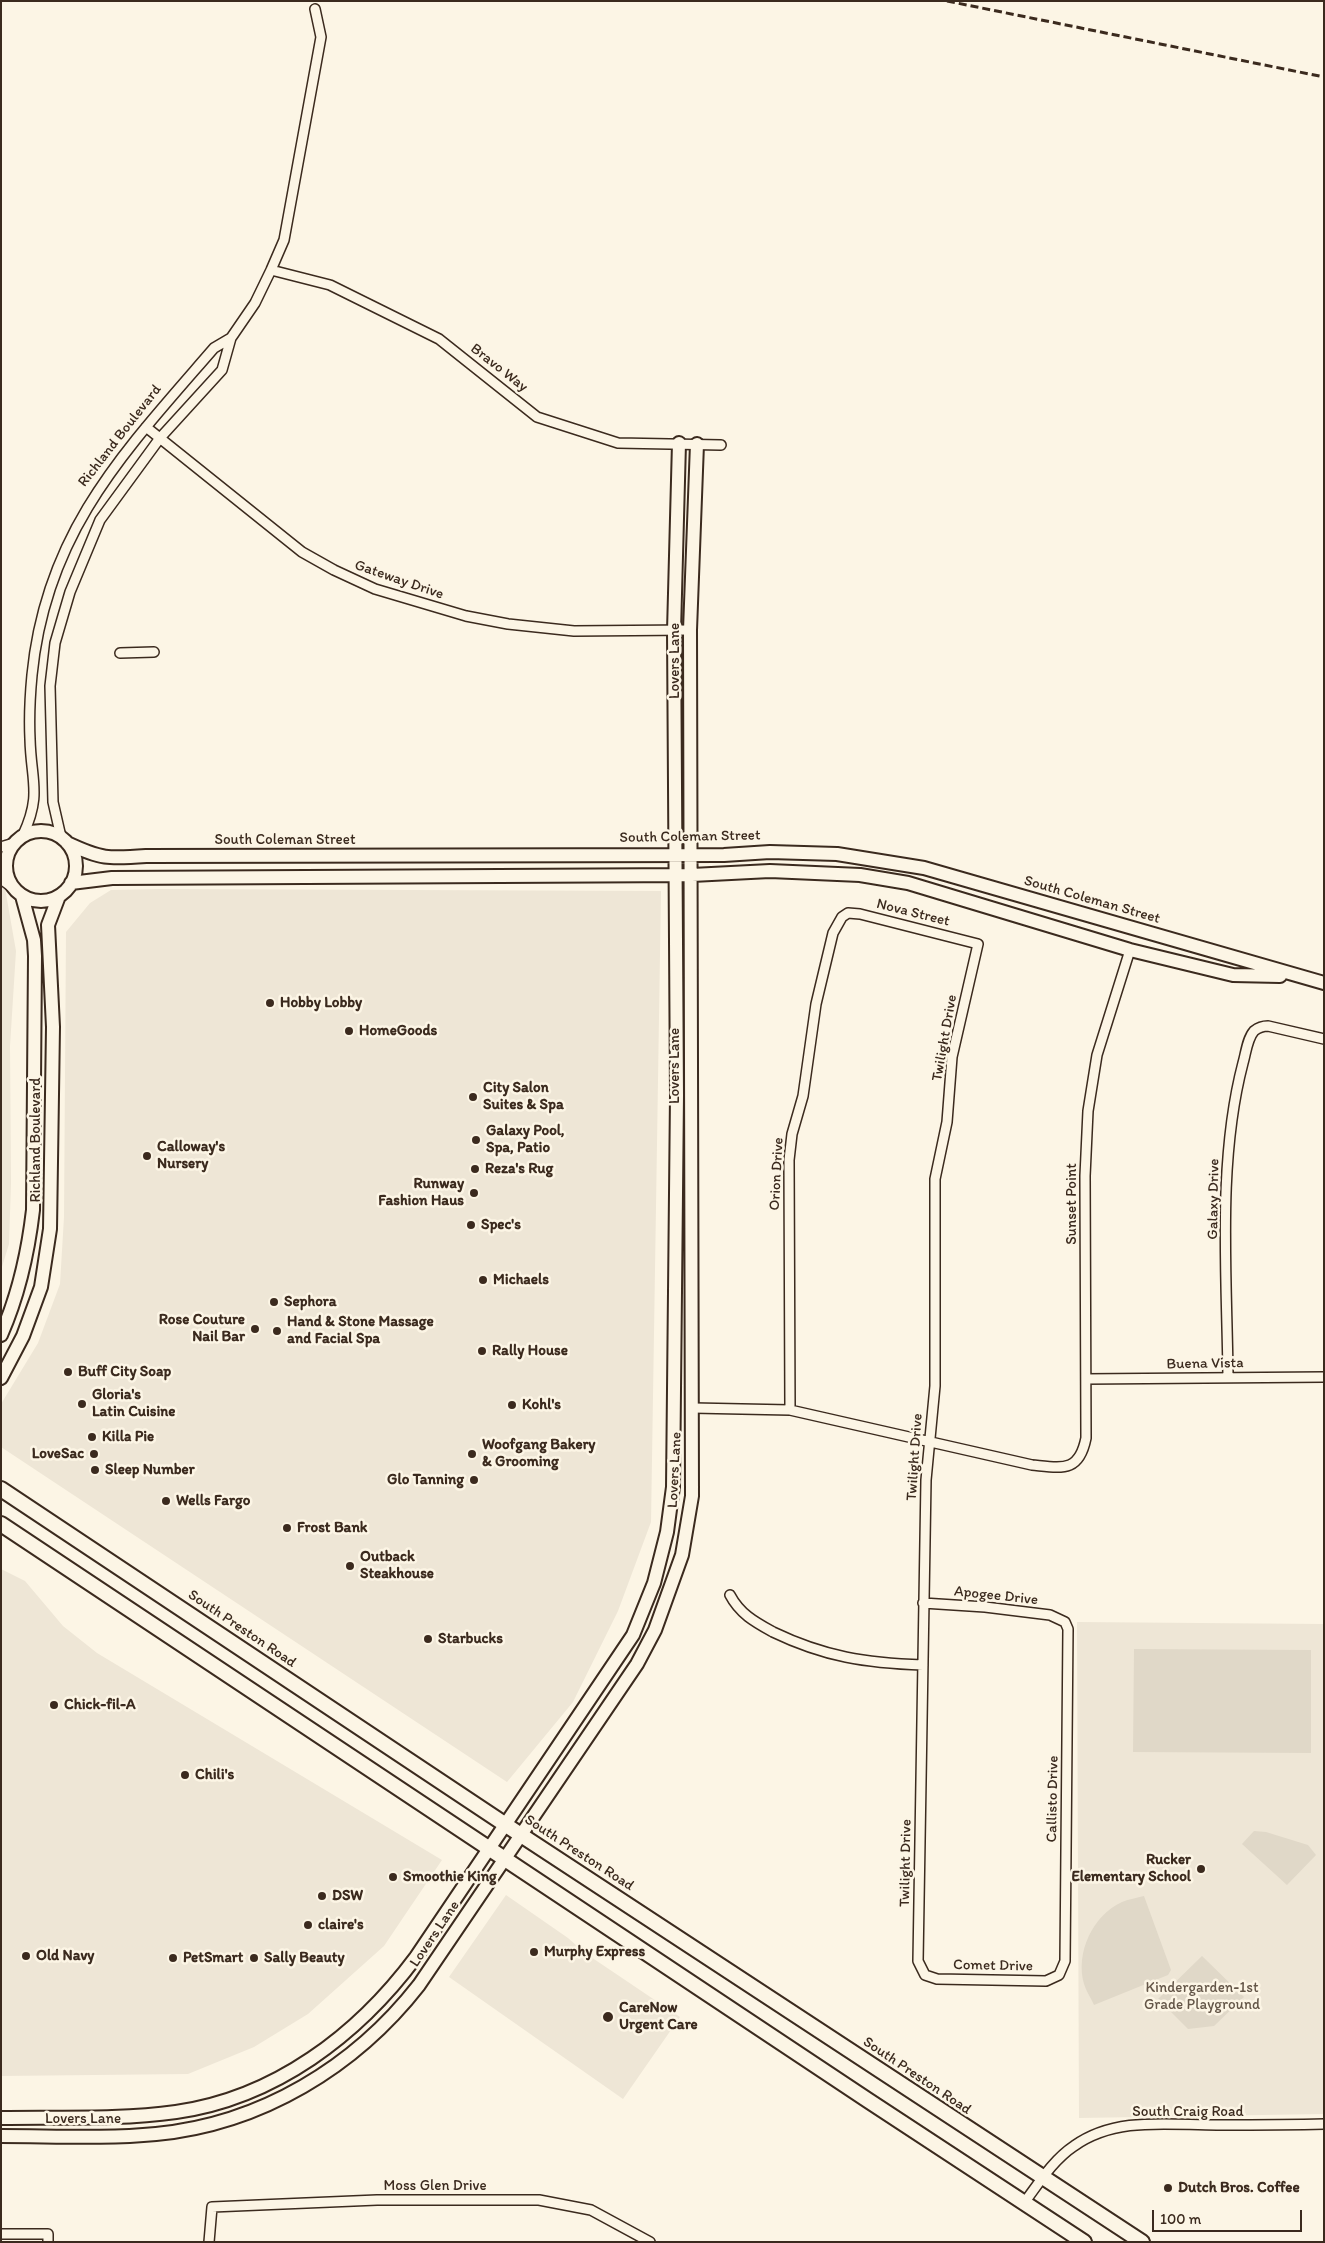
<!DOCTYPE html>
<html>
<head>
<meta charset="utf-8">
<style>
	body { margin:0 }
	#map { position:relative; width:1325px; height:2243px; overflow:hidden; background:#fcf5e5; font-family:Itim,sans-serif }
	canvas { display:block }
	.frame { position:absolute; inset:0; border:2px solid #3b2a1e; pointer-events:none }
	.scale { position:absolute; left:1152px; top:2210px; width:150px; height:22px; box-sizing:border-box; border:2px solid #3b2a1e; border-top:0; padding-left:6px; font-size:15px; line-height:18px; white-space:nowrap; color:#3b2a1e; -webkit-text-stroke:4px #fcf5e5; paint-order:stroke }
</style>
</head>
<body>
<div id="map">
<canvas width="1325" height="2243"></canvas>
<div class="frame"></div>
<div class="scale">100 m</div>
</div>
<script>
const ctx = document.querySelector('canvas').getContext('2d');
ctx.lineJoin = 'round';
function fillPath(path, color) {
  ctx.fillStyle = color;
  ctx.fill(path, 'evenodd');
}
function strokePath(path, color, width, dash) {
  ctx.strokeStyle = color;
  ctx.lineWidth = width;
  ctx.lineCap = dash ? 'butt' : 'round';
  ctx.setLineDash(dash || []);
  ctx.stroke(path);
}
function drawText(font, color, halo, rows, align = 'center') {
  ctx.font = font + ' Itim,sans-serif';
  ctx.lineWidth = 5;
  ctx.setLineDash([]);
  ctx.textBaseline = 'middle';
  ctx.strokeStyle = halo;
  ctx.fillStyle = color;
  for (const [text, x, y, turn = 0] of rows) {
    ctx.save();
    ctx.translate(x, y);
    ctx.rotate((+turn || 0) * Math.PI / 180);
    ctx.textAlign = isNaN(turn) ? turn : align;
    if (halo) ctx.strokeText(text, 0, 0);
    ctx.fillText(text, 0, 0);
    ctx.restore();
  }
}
const built = new Path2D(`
	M1,865l15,86 -6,95 1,137 -2,61 -8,26z
	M160,889l501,2 -10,631 -33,89 -45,91 -66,80 -506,-335v-43l37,-61 22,-59 4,-67 2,-285 24,-29 21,-13z
	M1,1569l24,12 38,45 34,27 345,207 -58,86 -76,68 -54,33 -66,27 -187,2z
	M1077,1622l247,2v490l-245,4z
	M506,1895l62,43 17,15 95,64 -57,82 -174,-122z`);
const green = new Path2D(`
	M1134,1649l177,1v103l-178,-1z
	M1254,1831l12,1 42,13 8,10 -29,30 -45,-41z
	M1144,1896l27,74 -3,5 -74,30c-3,-7 -8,-14 -10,-21 -9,-31 9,-69 38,-82 7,-3 15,-4 22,-6z
	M1202,1956l42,41 -30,29 -26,3 -30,-30z`);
const street = new Path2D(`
	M271,270l59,15 109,54 98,78 81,26 103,2
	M146,427l156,125 32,18 41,19 91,27 42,8 66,7 116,-1
	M120,653l34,-1
	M23,835c19,-41 8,-54 7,-96 -1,-21 0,-43 2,-64 14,-144 93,-224 182,-327l17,-10
	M61,837l-8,-35 -3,-116 5,-43 15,-51 30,-72 60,-82 62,-68 9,-32 24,-35 16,-33 13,-30 37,-203 -6,-28
	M1,847l13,-4
	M1,879l12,9
	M1228,1377c-1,-102 -11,-215 15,-314 3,-10 4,-24 11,-32 5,-4 8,-5 14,-5l56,13
	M1086,1379l238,-2
	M693,1408l97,2 242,55c30,3 47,8 54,-27l-1,-262 3,-65 9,-56 33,-105
	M790,1410l-1,-250 3,-26 11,-38 13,-92 17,-71 9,-16 6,-4 12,1 118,30 -26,113 -5,65 -12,57v207l-9,94 -8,481 7,14 12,4 109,2 13,-6 6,-14 3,-332 -3,-7 -15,-7 -65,-8 -62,-4
	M730,1595c10,19 25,27 43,37 52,25 93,31 150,33
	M1024,2203c15,-20 29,-43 50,-57 42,-30 95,-21 143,-21 36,0 71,0 107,-1
	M1,2234h47v8
	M209,2242l3,-35 165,-7h162l52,10 59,32`);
const secondary = new Path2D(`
	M6 866a35 35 0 1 1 70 0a35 35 0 1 1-70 0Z
	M67,843c34,16 41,16 79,13l578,-1 46,-3 67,2 87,14 400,115
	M71,883l41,-5 580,-3 78,-4 90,4 48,8 222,67 103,25 47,1
	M1,1335c18,-41 27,-82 32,-125l2,-254 -1,-16 -12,-44
	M1,1378l22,-42 18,-49 9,-58 3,-202 -5,-102 11,-29
	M1,2118c58,-1 118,2 175,-6 99,-14 182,-77 240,-155l217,-322 21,-52 13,-51 6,-45 4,-392 -3,-464 5,-188
	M1,2136c52,0 104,3 155,-2 105,-10 199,-67 263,-149l218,-321 18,-34 27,-75 10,-59 -2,-866 7,-186`);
const primary = new Path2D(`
	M1,1489l520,346 621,407
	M1,1524l868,577 215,141`);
const rail = new Path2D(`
	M947,1l377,76`);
const markers = [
	[270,1003,5,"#3b2a1e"],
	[349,1031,5,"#3b2a1e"],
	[473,1097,5,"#3b2a1e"],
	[476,1140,5,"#3b2a1e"],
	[147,1156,5,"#3b2a1e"],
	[475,1169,5,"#3b2a1e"],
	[474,1193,5,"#3b2a1e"],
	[471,1225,5,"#3b2a1e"],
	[483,1280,5,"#3b2a1e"],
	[274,1302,5,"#3b2a1e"],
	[255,1329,5,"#3b2a1e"],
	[277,1331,5,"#3b2a1e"],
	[482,1351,5,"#3b2a1e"],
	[68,1372,5,"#3b2a1e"],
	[82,1404,5,"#3b2a1e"],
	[512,1405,5,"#3b2a1e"],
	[92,1437,5,"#3b2a1e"],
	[94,1454,5,"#3b2a1e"],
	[472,1454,5,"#3b2a1e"],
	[95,1470,5,"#3b2a1e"],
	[474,1480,5,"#3b2a1e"],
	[166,1501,5,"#3b2a1e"],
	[287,1528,5,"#3b2a1e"],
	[350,1566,5,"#3b2a1e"],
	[428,1639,5,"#3b2a1e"],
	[54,1705,5,"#3b2a1e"],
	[185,1775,5,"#3b2a1e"],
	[1201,1869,5,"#3b2a1e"],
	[393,1877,5,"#3b2a1e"],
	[322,1896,5,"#3b2a1e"],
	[308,1925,5,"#3b2a1e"],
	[534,1952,5,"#3b2a1e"],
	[26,1956,5,"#3b2a1e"],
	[173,1958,5,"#3b2a1e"],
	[254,1958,5,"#3b2a1e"],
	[608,2017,6,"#3b2a1e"],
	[1168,2188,5,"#3b2a1e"]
];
const streetNames = [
	["Bravo Way",499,368,38],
	["Richland Boulevard",120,436,-52],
	["Gateway Drive",399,580,19],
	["Lovers Lane",675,661,-90],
	["South Coleman Street",690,837,-1],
	["South Coleman Street",285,840],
	["South Coleman Street",1092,900,16],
	["Nova Street",913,913,14],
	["Twilight Drive",945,1038,-80],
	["Lovers Lane",675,1066,-90],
	["Richland Boulevard",36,1140,-90],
	["Orion Drive",777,1174,-87],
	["Galaxy Drive",1214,1199,-89],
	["Sunset Point",1072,1204,-90],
	["Buena Vista",1205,1364,-1],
	["Twilight Drive",915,1457,-86],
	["Lovers Lane",675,1470,-87],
	["Apogee Drive",996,1596,6],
	["South Preston Road",242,1629,34],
	["Callisto Drive",1053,1799,-89],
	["South Preston Road",579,1853,33],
	["Twilight Drive",906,1863,-89],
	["Lovers Lane",435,1934,-56],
	["Comet Drive",993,1966,1],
	["South Preston Road",917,2076,34],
	["South Craig Road",1188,2112],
	["Lovers Lane",83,2119],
	["Moss Glen Drive",435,2186]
];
const poiNames = [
	["Hobby Lobby",280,1003],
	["HomeGoods",359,1031],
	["City Salon",483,1088],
	["Suites & Spa",483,1105],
	["Galaxy Pool,",486,1131],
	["Spa, Patio",486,1148],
	["Calloway's",157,1147],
	["Nursery",157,1164],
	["Reza's Rug",485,1169],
	["Runway",464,1184,"right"],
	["Fashion Haus",464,1201,"right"],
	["Spec's",481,1225],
	["Michaels",493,1280],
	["Sephora",284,1302],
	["Rose Couture",245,1320,"right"],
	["Nail Bar",245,1337,"right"],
	["Hand & Stone Massage",287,1322],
	["and Facial Spa",287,1339],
	["Rally House",492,1351],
	["Buff City Soap",78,1372],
	["Gloria's",92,1395],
	["Latin Cuisine",92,1412],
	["Kohl's",522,1405],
	["Killa Pie",102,1437],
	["Woofgang Bakery",482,1445],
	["& Grooming",482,1462],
	["LoveSac",84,1454,"right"],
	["Sleep Number",105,1470],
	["Glo Tanning",464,1480,"right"],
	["Wells Fargo",176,1501],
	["Frost Bank",297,1528],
	["Outback",360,1557],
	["Steakhouse",360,1574],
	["Starbucks",438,1639],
	["Chick-fil-A",64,1705],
	["Chili's",195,1775],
	["Rucker",1191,1860,"right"],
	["Elementary School",1191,1877,"right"],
	["Smoothie King",403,1877],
	["DSW",332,1896],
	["claire's",318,1925],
	["Murphy Express",544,1952],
	["Old Navy",36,1956],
	["PetSmart",183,1958],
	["Sally Beauty",264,1958],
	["CareNow",619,2008],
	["Urgent Care",619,2025],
	["Dutch Bros. Coffee",1178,2188]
];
const parkNames = [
	["Kindergarden-1st",1202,1988],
	["Grade Playground",1202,2005]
];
fillPath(built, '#eee6d6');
fillPath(green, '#e0d8c8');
strokePath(street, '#3b2a1e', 12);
strokePath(secondary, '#3b2a1e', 16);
strokePath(primary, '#3b2a1e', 18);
strokePath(street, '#fcf5e5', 9);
strokePath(secondary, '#fcf5e5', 12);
strokePath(primary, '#fcf5e5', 14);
strokePath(rail, '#3b2a1e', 3, [8, 4]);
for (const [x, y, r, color] of markers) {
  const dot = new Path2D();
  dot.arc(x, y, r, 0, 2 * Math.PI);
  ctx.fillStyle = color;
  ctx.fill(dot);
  strokePath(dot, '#fcf5e5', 2);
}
drawText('15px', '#3b2a1e', '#fcf5e5', streetNames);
drawText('bold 15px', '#3b2a1e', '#fcf5e5', poiNames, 'left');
drawText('15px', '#645648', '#fcf5e5', parkNames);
</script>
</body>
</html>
